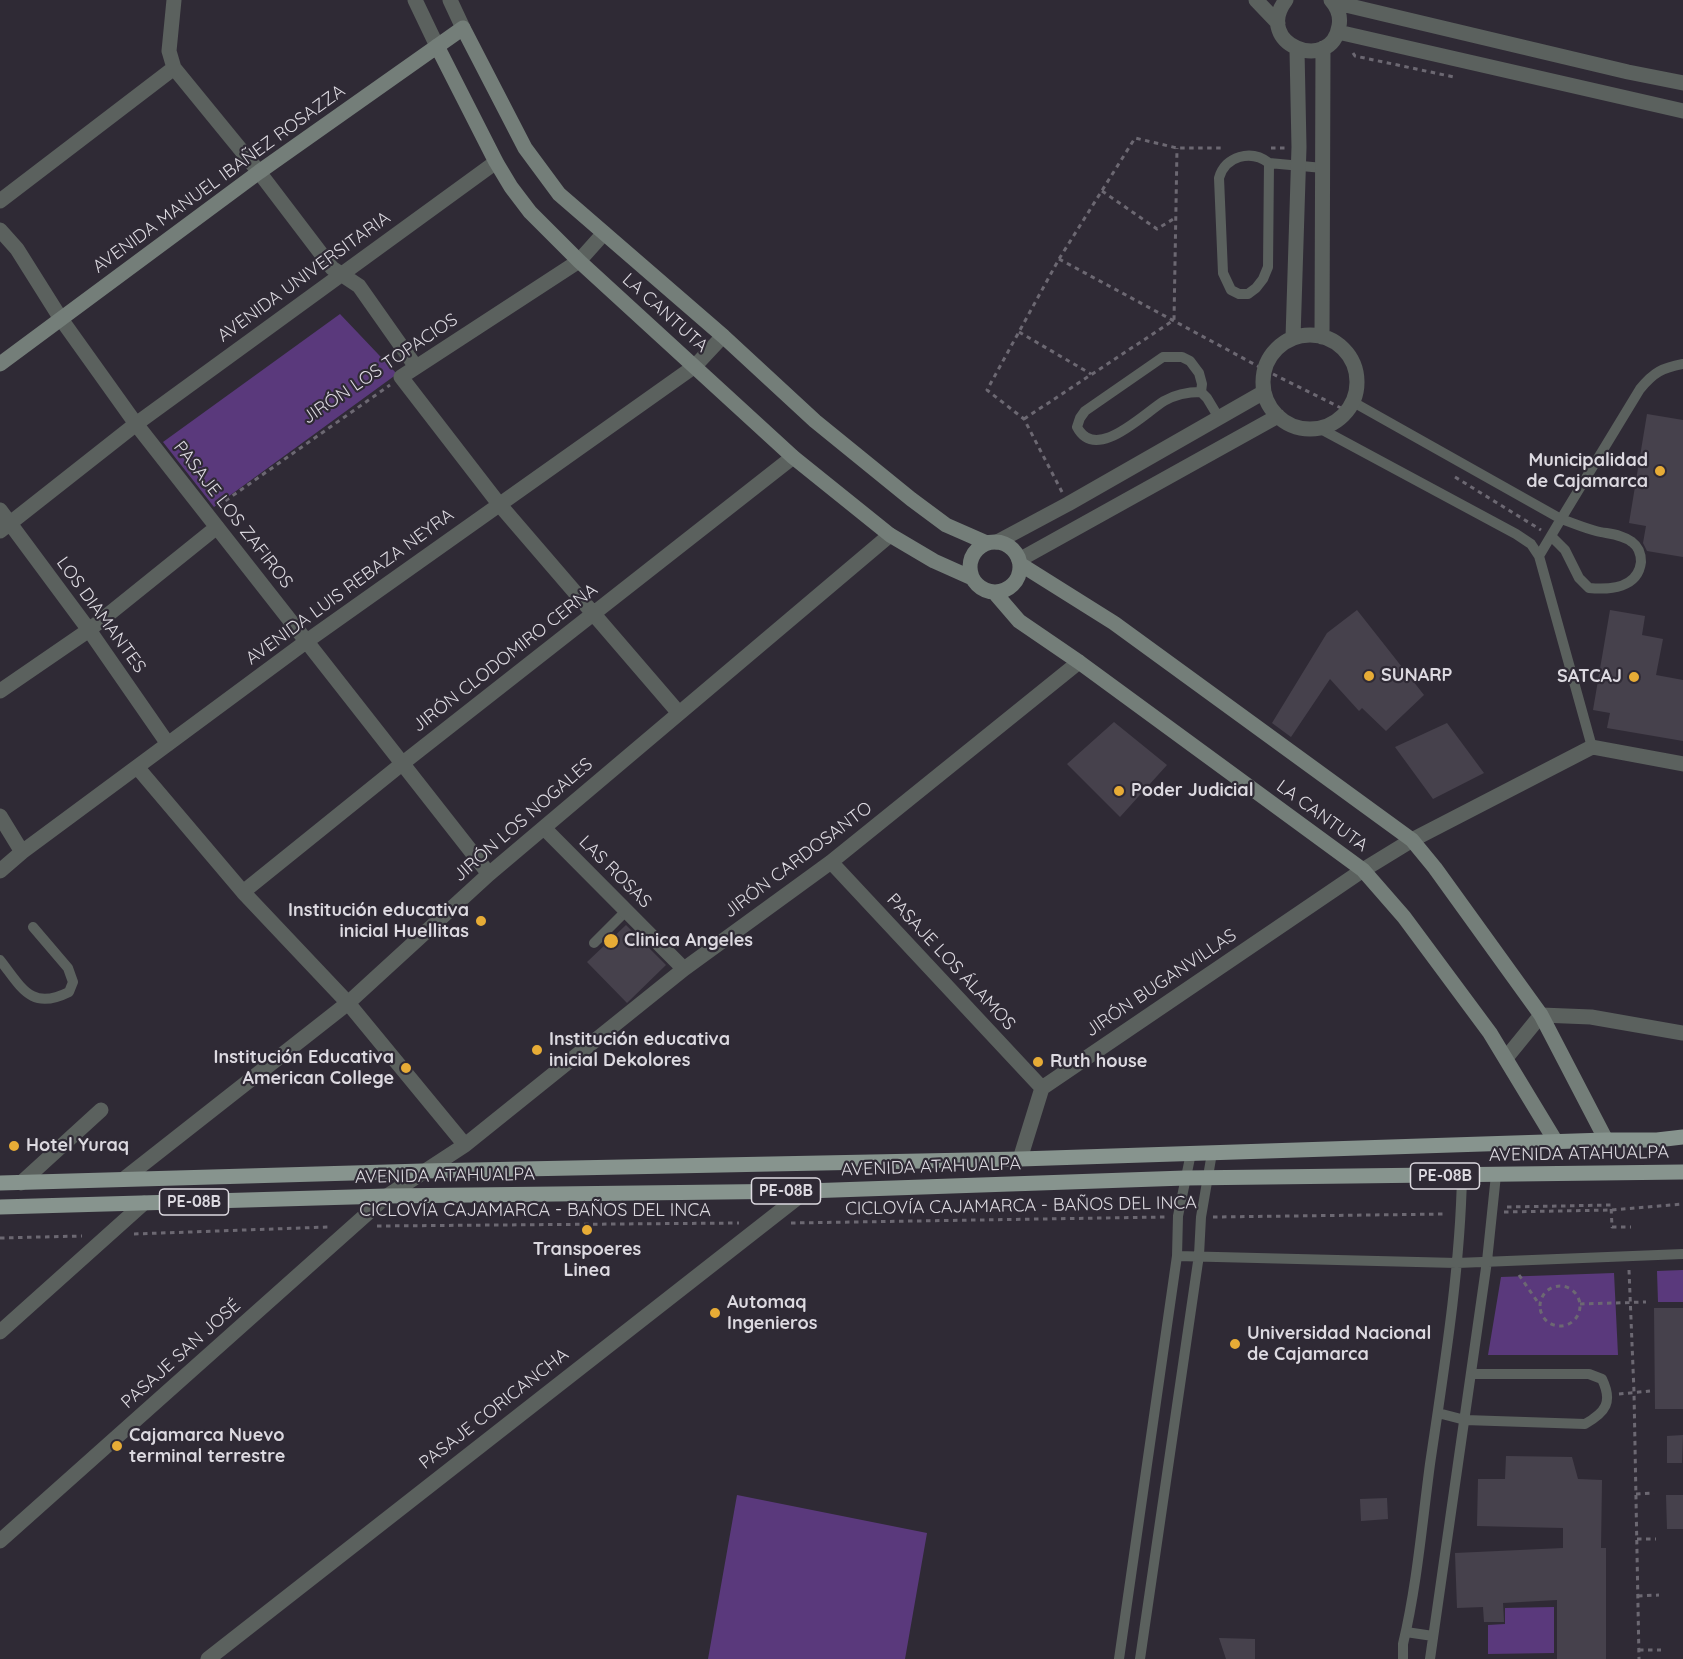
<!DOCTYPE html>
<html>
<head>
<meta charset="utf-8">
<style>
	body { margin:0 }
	canvas { display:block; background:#2f2a35 }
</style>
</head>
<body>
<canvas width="1683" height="1659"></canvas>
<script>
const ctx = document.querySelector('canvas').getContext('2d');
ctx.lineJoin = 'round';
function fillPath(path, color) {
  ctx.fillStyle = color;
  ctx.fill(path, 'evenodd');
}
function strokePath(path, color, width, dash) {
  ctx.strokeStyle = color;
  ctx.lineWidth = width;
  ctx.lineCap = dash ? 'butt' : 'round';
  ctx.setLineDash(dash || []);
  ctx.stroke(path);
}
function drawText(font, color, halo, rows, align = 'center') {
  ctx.font = font + ' Quicksand,sans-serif';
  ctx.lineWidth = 4.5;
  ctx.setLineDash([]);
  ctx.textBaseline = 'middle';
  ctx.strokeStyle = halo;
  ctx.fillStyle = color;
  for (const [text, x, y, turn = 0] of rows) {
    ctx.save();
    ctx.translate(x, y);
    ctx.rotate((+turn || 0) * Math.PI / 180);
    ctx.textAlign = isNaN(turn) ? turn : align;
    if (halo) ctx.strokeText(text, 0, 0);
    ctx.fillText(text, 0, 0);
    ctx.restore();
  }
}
const green = new Path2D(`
	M340,314l57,60 -183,133 -51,-65z
	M1683,1270v32h-25l-1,-31z
	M1614,1273l4,82h-130l13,-78z
	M737,1495l190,38 -22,126h-197z
	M1554,1607v46l-66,1v-29l17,-1v-16z`);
const building = new Path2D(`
	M1647,414l36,6v137l-36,-6 -4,-8 3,-17 -17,-3z
	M1357,610l67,85 -38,36 -24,-23 -3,3 -29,-32 -39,58 -19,-14 55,-90z
	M1610,610l35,6 -3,19 21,4 -7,36 27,5v61l-76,-13 3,-15 -17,-3z
	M1114,722l53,43 -47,52 -53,-53z
	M1447,723l37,50 -51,26 -38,-52z
	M626,925l40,40 -39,38 -40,-41z
	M1654,1308h29v101h-28z
	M1683,1435l-1,28h-15v-27z
	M1506,1456l66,1 6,22 24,1 -1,68h5v111h-49v-59l-54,3 1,19h-20l-1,-15 -26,1 -2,-55 108,-5v-20l-86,-2 1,-47h27z
	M1666,1495h17v34h-16z
	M1387,1498l1,21 -27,2 -1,-22z
	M1219,1638l36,1v20h-29z`);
const path = new Path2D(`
	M1353,53l2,3 99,21
	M1271,148h14
	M1102,191l55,38 18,-11
	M1059,259l206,111 76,38
	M1019,332l72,42
	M1024,419l150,-99 3,-172
	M1455,477l86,53
	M1062,492l-38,-73 -37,-29 72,-131 76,-121 42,10h48
	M218,506l172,-121
	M1507,1207l104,-2 1,22h19
	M1504,1212l107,-2 72,-6
	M1213,1217l234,-3
	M791,1223l374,-6
	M377,1226l362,-3
	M134,1234l194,-7
	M0,1238l82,-2
	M1629,1270l5,122 5,267
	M1519,1275l20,29
	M1540 1306a20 20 0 1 1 40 0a20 20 0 1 1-40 0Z
	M1580,1304l66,-2
	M1619,1394l31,-3
	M1636,1494l18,-1
	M1637,1539h19
	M1638,1596l21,-1
	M1639,1650h22`);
const lane = new Path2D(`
	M1269,163l-1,104 -5,12 -7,9 -8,6h-9l-8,-4 -8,-17 -4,-95c6,-22 32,-29 50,-15l54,5
	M1201,392l1,-8 -3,-11 -9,-12 -8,-4h-19l-78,54 -5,7 -3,9c19,36 66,-13 87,-26 12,-7 24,-9 37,-9l6,6 12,20
	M1353,402l208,117 79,-130c14,-17 22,-21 43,-25
	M1319,428l197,106 15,10 8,12 53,191
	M1539,556l22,-37c12,4 23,9 35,12 12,3 26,3 36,11 7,5 9,12 9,20 -3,26 -31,28 -52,26l-10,-10 -14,-28 -14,-14
	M594,943l32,-32
	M0,960c22,28 31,51 69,32l4,-10 -5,-14 -35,-41
	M1177,1256l280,7 226,-9
	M1438,1413l27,7 120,4c21,-12 28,-22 17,-45l-13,-5h-118
	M1406,1632l27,4
	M1119,1659l58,-403 1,-40 13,-63
	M1140,1659l59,-404 2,-38 11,-64
	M1403,1659v-15c14,-59 19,-120 27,-180 14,-95 30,-192 32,-288
	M1430,1659l57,-398 9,-86`);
const street = new Path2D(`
	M174,0l-5,51 5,17 85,104 73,96 27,18 57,81
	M415,0l22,46
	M450,0l13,28
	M1256,0l22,23
	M1286,0c-34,44 45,75 53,26 2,-10 -1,-18 -8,-26
	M1333,2l295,70 55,11
	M1338,32l345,79
	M0,201l174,-133
	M0,230l17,19 44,70 75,105 353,450
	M604,233l-25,28 -178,116 98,127 179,208
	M1263 382a47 47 0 1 1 94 0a47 47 0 1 1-94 0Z
	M1322,337l1,-289
	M1293,338l6,-191 -2,-97
	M0,510l89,120 79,114
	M0,531l136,-107 360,-262
	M997,542l71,-38 196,-112
	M1019,560l259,-144
	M0,691l89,-61 128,-103
	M137,767l106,125 105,111 117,142
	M0,816l22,36
	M544,828l140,141
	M831,862l211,226
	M0,871l22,-19 285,-211 388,-275 28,-30
	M243,892l160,-129 390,-306
	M1506,1058l35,-43 50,2 92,16
	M1020,1159l22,-71 321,-218 49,-30 180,-93 91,17
	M124,1179l224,-176 141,-129 401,-339
	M21,1183l80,-73
	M0,1332l144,-129
	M0,1541l387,-345 78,-51 219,-176 147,-107 248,-200
	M208,1659l598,-468`);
const secondary = new Path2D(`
	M437,46l59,116 15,25 19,25 49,49 214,196 97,78 44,26 38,17
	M0,364l259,-192 204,-144 62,120 34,46 164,142 92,85 96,78 35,26 41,18
	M970 567a25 25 0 1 1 50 0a25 25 0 1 1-50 0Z
	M1020,564l94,59 298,217 23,28 106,147 65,125
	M994,592l25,29 60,41 284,208 41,47 86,116 66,109`);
const primary = new Path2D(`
	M0,1183l423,-12 597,-12 586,-19h51l26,-3
	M0,1207l387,-11 419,-5 379,-13 498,-6`);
const markers = [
	[1660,471,6,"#e7ac36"],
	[1369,676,6,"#e7ac36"],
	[1634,677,6,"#e7ac36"],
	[1119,791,6,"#e7ac36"],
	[481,921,6,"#e7ac36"],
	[611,941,8,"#e7ac36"],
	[537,1050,6,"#e7ac36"],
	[1038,1062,6,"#e7ac36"],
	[406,1068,6,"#e7ac36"],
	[14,1146,6,"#e7ac36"],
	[587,1230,6,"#e7ac36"],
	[715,1313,6,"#e7ac36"],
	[1235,1344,6,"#e7ac36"],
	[117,1446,6,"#e7ac36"]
];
const shields = [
	[1445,1176,69],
	[786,1191,69],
	[194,1202,69]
];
const shieldNames = [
	["PE-08B",1445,1176],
	["PE-08B",786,1191],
	["PE-08B",194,1202]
];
const streetNames = [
	["AVENIDA MANUEL IBAÑEZ ROSAZZA",219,179,-36],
	["AVENIDA UNIVERSITARIA",304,277,-36],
	["LA CANTUTA",665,313,42],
	["JIRÓN LOS TOPACIOS",380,369,-34],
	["PASAJE LOS ZAFIROS",233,515,52],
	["AVENIDA LUIS REBAZA NEYRA",350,587,-36],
	["LOS DIAMANTES",101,615,54],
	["JIRÓN CLODOMIRO CERNA",505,658,-38],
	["LA CANTUTA",1322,816,36],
	["JIRÓN LOS NOGALES",523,820,-41],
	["JIRÓN CARDOSANTO",798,860,-37],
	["LAS ROSAS",615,872,45],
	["PASAJE LOS ÁLAMOS",951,962,47],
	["JIRÓN BUGANVILLAS",1161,983,-34],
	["AVENIDA ATAHUALPA",1579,1154,-1],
	["AVENIDA ATAHUALPA",931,1167,-2],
	["AVENIDA ATAHUALPA",445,1176,-1],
	["CICLOVÍA CAJAMARCA - BAÑOS DEL INCA",1021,1206,-1],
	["CICLOVÍA CAJAMARCA - BAÑOS DEL INCA",535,1211],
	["PASAJE SAN JOSÉ",181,1354,-42],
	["PASAJE CORICANCHA",494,1409,-38]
];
const poiNames = [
	["Municipalidad",1648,461,"right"],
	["de Cajamarca",1648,482,"right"],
	["SUNARP",1381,676],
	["SATCAJ",1622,677,"right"],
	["Poder Judicial",1131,791],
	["Institución educativa",469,911,"right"],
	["inicial Huellitas",469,932,"right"],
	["Clinica Angeles",624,941],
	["Institución educativa",549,1040],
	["inicial Dekolores",549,1061],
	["Institución Educativa",394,1058,"right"],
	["American College",394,1079,"right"],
	["Ruth house",1050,1062],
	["Hotel Yuraq",26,1146],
	["Transpoeres",587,1250,"center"],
	["Linea",587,1271,"center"],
	["Automaq",727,1303],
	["Ingenieros",727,1324],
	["Universidad Nacional",1247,1334],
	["de Cajamarca",1247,1355],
	["Cajamarca Nuevo",129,1436],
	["terminal terrestre",129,1457]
];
fillPath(green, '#5a397c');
fillPath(building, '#46414c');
strokePath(path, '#6c6872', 3, [4.5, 4.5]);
strokePath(lane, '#5b615e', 10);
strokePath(street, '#5b615e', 15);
strokePath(secondary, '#747e79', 15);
strokePath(primary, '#87948e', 15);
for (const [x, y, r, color] of markers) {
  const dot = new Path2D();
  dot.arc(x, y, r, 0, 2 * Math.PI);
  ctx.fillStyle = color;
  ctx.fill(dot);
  strokePath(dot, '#2f2a35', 2);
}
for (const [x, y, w] of shields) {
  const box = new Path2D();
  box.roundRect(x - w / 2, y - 13, w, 26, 4.5);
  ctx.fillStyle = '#2f2a35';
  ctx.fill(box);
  strokePath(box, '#dcd9e0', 1.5);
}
drawText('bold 16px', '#dcd9e0', null, shieldNames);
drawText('18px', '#dcd9e0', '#2f2a35', streetNames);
drawText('bold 18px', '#dcd9e0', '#2f2a35', poiNames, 'left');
</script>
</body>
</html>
